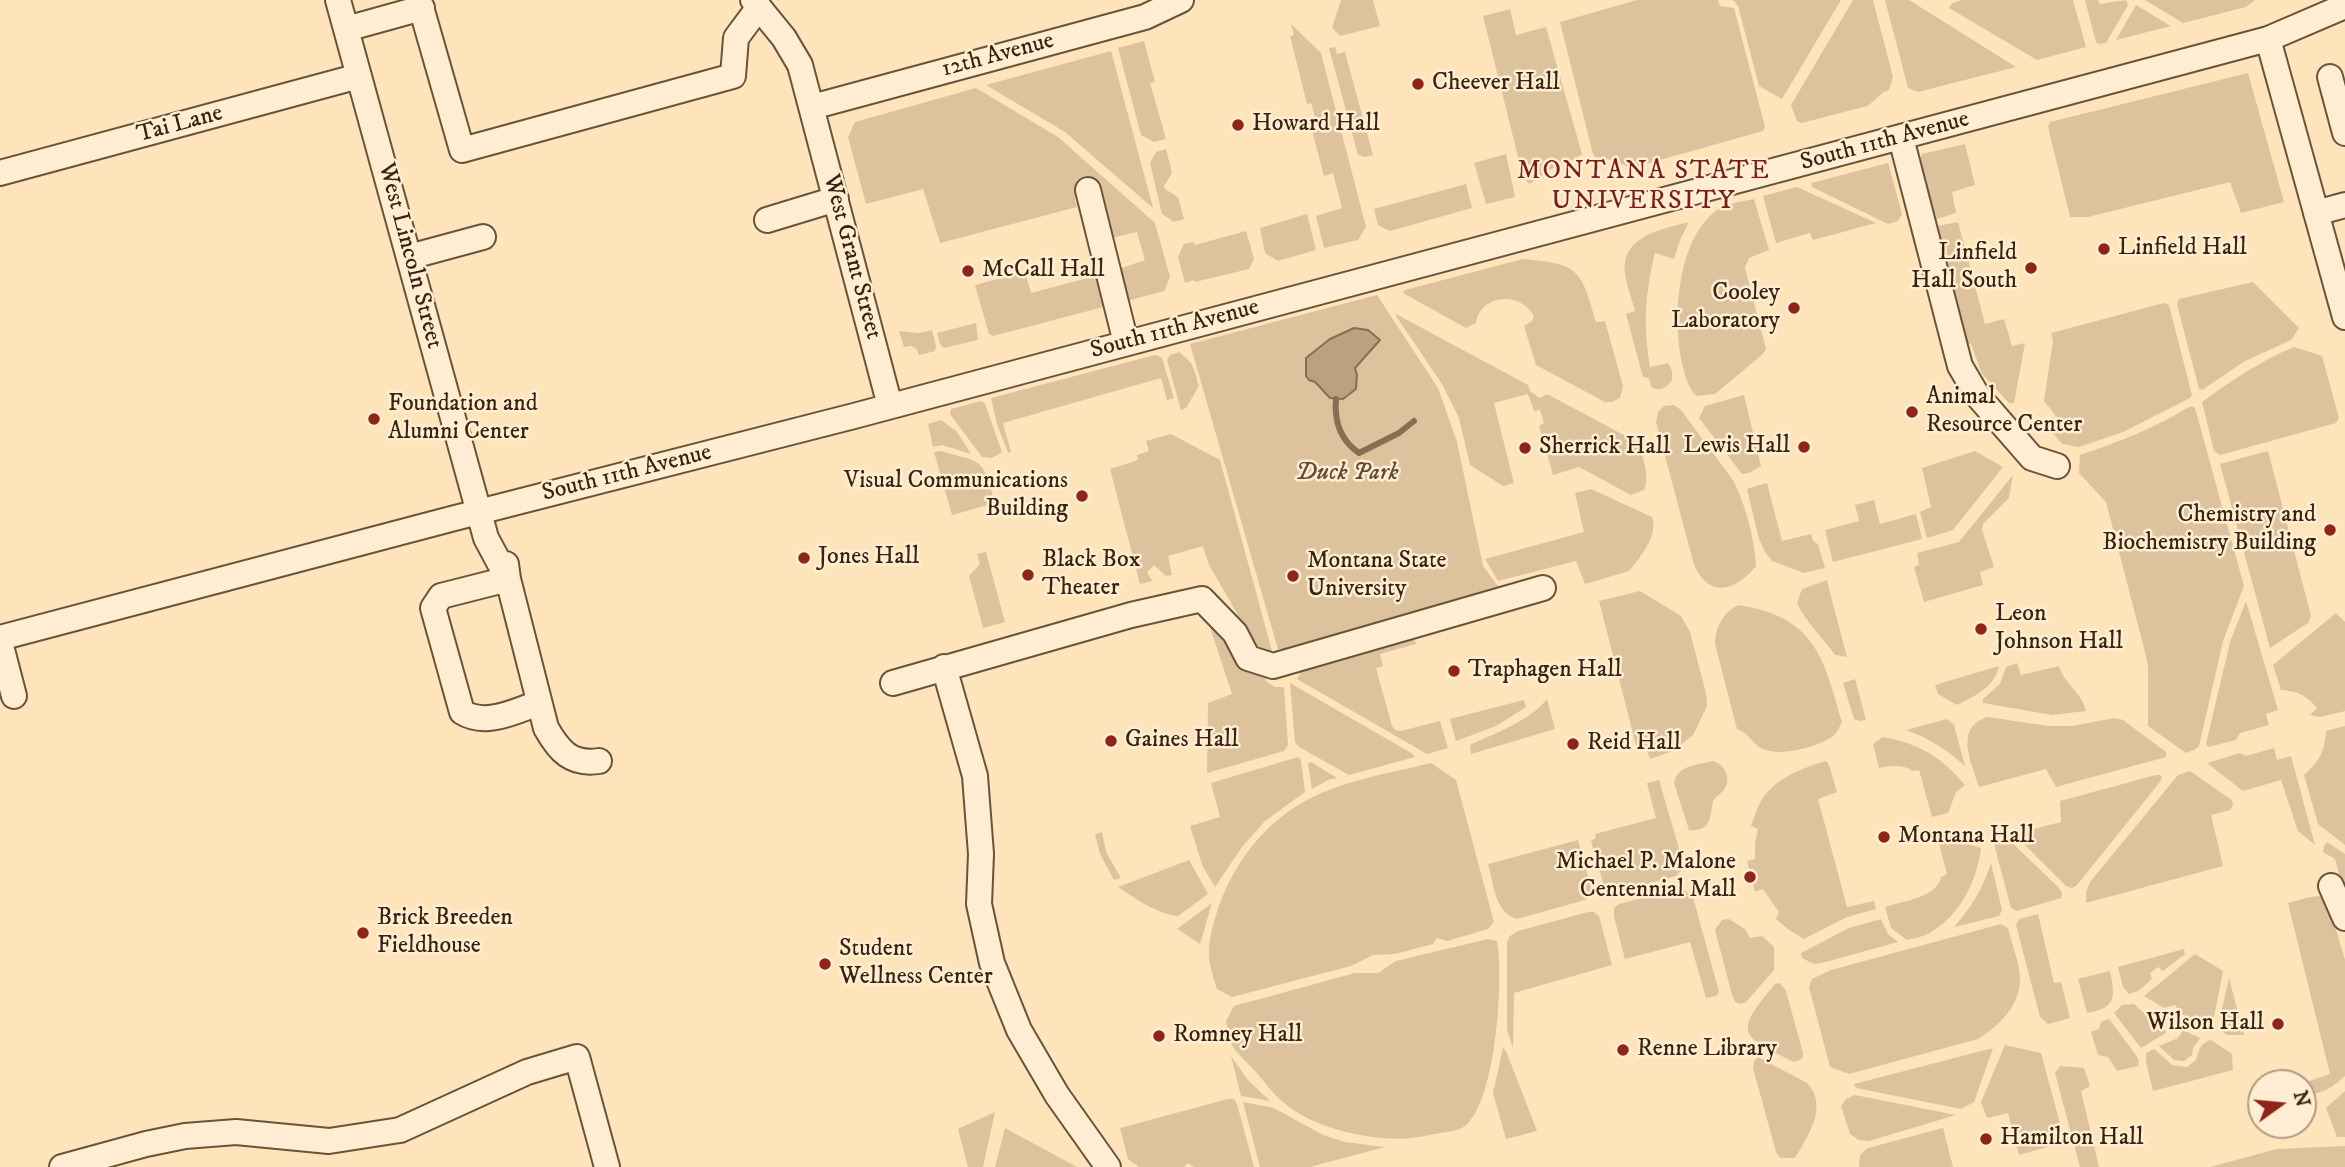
<!DOCTYPE html>
<html>
<head>
<meta charset="utf-8">
<style>
	body { margin:0 }
	#map { position:relative; width:2345px; height:1167px; overflow:hidden; background:#fee4ba; font-family:"IM FELL DW Pica",serif }
	canvas { display:block }
	.north { position:absolute; left:2247px; top:1069px; width:70px; height:70px; box-sizing:border-box; background:#feedd2; border:2px solid #ae9c84; border-radius:50%; rotate:75deg; font-size:19px; font-weight:700; line-height:28px; text-align:center; color:#37230e }
	.north::after { content:''; display:block; margin:auto; width:24px; height:32px; background:#8f2418; clip-path:polygon(50% 0,100% 100%,50% 72%,0 100%) }
</style>
</head>
<body>
<div id="map">
<canvas width="2345" height="1167"></canvas>
<div class="north">N</div>
</div>
<script>
const ctx = document.querySelector('canvas').getContext('2d');
ctx.lineJoin = 'round';
function fillPath(path, color) {
  ctx.fillStyle = color;
  ctx.fill(path, 'evenodd');
}
function strokePath(path, color, width, dash) {
  ctx.strokeStyle = color;
  ctx.lineWidth = width;
  ctx.lineCap = dash ? 'butt' : 'round';
  ctx.setLineDash(dash || []);
  ctx.stroke(path);
}
function drawText(font, color, halo, rows, align = 'center') {
  ctx.font = font + ' "IM FELL DW Pica",serif';
  ctx.lineWidth = 5;
  ctx.setLineDash([]);
  ctx.textBaseline = 'middle';
  ctx.strokeStyle = halo;
  ctx.fillStyle = color;
  for (const [text, x, y, turn = 0] of rows) {
    ctx.save();
    ctx.translate(x, y);
    ctx.rotate((+turn || 0) * Math.PI / 180);
    ctx.textAlign = isNaN(turn) ? turn : align;
    if (halo) ctx.strokeText(text, 0, 0);
    ctx.fillText(text, 0, 0);
    ctx.restore();
  }
}
const green = new Path2D(`
	M1341,0h32l7,26 -40,10 -8,-8z
	M1637,0h81l2,6 14,2 31,119 -2,4 -132,37 -18,-8 -17,-2 -3,-4 -33,-132z
	M1733,0h108l-59,99 -23,-13 -21,-80z
	M1853,0h20l20,77 -4,13c-10,3 -13,11 -22,16l-65,17 -5,-2 -6,-16z
	M1885,0h24l107,67 -98,25 -10,-4z
	M1962,0h111l13,47 -49,13 -88,-52 3,-5z
	M2085,0h13l2,4 26,-4 2,5 -22,38 -7,1 -3,-2z
	M2145,0h110l-9,7 -63,16z
	M2136,5l35,21 -55,14z
	M1510,9l6,26 30,-8 36,127c-7,8 -17,7 -27,13 -10,5 -16,13 -26,17l-6,-7 -40,-161z
	M1291,24l30,29 45,174 -8,13 -34,8 -8,-32 26,-8 -9,-35 -9,3 -13,-49 6,-3 -6,-21 -4,1 -17,-68 4,-1z
	M1144,41l11,41 -5,1 16,56 -12,3 -13,-7 -23,-87z
	M1335,47l2,7 8,-2 28,103 -8,2 -7,-2 -29,-107z
	M1111,51l42,157 -88,-76 -79,-47z
	M2248,73l36,129 -43,11 -11,-31 -142,35h-18l-22,-90 2,-5z
	M976,88l82,49 97,86 15,54 -6,14 -41,11 -4,-33 26,-9 -8,-28 -25,6 -31,-45 -6,6 2,8 -137,36 -17,-54 -57,15 -18,-67 7,-15z
	M1965,144l10,41 -23,7 4,21 -22,7 -16,-56 4,-10z
	M1166,149l6,24 -8,13 1,3 13,8 6,22 -10,3 -12,-8 -12,-51 6,-11z
	M1506,154l9,43 -29,7 -12,-41z
	M1888,163l14,51 -4,7 -10,3 -76,-37 -1,-4z
	M1466,184l6,24 -82,23 -12,-6 -4,-16z
	M1797,187l79,36 -63,17 -3,-7 -34,10 -13,-47z
	M1754,199l15,51 -20,8 -4,10 21,81 -3,5 -48,40 -18,2c-9,-7 -11,-18 -14,-29 -11,-44 -7,-122 30,-154 11,-10 28,-11 41,-14z
	M1307,214l9,36 -38,11 -13,-8 -5,-25z
	M1689,222l-9,18 -6,19 -19,-6c-10,39 -12,75 -5,114l18,-4 4,8v9c-5,8 -12,12 -21,7l-2,-9 -6,-1 -17,-63 9,-3c-3,-12 -9,-26 -10,-38 -4,-37 37,-44 64,-51z
	M1958,222l27,102 19,-5 8,27 13,-3 -11,60h-5l-27,-29 -11,-30h-7l-28,-114 1,-4z
	M1246,231l8,28 -5,10 -54,13 -2,-2 -8,3 -7,-26 6,-13 9,-2 2,3z
	M1523,259c56,5 58,10 73,63l9,-1 18,65 -3,12 -8,4h-7l-69,-37 -12,-39 8,-5 2,-5c-15,-27 -55,-20 -58,7l-10,5 -63,-35 2,-3z
	M1025,272l6,21 72,-19 8,31 -118,31 -4,-2 -14,-49z
	M2253,282l46,46 -8,12 -46,21 -43,29 -3,-1 -22,-85 2,-5z
	M1377,295l61,93 19,54 26,124 31,42 -230,62 -94,-326z
	M2164,303l5,2 23,90 -2,3 -67,34 -44,15 -17,-3 -12,-14 10,-9 -16,-20 9,-60 -2,-8z
	M1396,314l132,71 2,6 10,7 7,-4 88,47c8,10 15,37 9,49l-13,5 -52,-28 -26,8 -14,-49 5,-3 -4,-13 -6,1 -6,-17 -34,9 20,80 -11,3 -33,-21 -11,-47 -17,-34 -46,-68z
	M976,323l2,17 -34,8 -4,-4 -3,-11z
	M932,330l4,16 -1,5 -16,4 -3,-7 -5,-2 -7,1 -5,-16 20,2z
	M2294,347l28,9 17,62 -3,5 -116,32 -6,-4 -12,-49c29,-21 58,-41 92,-55z
	M1179,352c16,12 14,15 20,34l-13,22 -5,2 -14,-50 3,-5z
	M1155,355l6,2 2,4 11,37 -7,2 -6,-22 -158,45 8,29 -3,1 -11,-29 -6,-26z
	M1744,395l17,71 -12,7 -7,1 -43,-56 6,-12z
	M981,401l4,3 17,48 -10,6 -10,-1 -32,-43 1,-5z
	M1674,405l7,5 52,70c12,23 22,60 23,86 -20,25 -47,33 -62,-1l-38,-143 2,-10 6,-6z
	M2191,406l4,2 49,178 -21,55 -24,105 -5,4 -8,3 -38,-27v-61l-3,-13 -39,-150 -27,-29 1,-18c40,-13 76,-28 111,-49z
	M941,420l16,12 14,22 -29,-9 -9,2 -5,-23z
	M1171,434l49,26 52,191 -11,-1 -5,-4 -47,-81 -6,-19 -35,10 4,19 -6,1 -12,-11 -7,7 5,9 -12,3 -30,-115 28,-9 -1,-5 12,-4 -3,-10z
	M940,451c44,12 43,7 55,52l-43,12 -18,-63z
	M1975,451l28,16 -50,63 -26,8 -7,-26 11,-5 -9,-39z
	M2268,451l43,165 -3,7 -38,25 -50,-184z
	M2013,475l-4,23 -26,26 -1,6 12,37 -14,5 3,13 -59,17 -10,-35 5,-2 -2,-12 42,-11z
	M1767,483l15,58 29,-7 2,7 5,3 7,24 -21,5 -32,-12 -7,-9 -6,-13 -12,-50z
	M1591,489l61,28c7,17 -12,41 -23,54l-44,13 -9,-23 -78,20 -13,-22 99,-27 -9,-39z
	M1874,500l6,24 36,-10 6,25 -89,23 -8,-32 34,-9 -4,-16z
	M986,552l19,70 -22,6 -14,-52 11,-12 -3,-10z
	M1827,580l2,9 18,68 -12,-2c-12,-17 -30,-34 -38,-52l5,-14z
	M1640,591l41,25 9,16 16,61 1,13 -14,29 -20,16 -23,8 -4,-12 -9,2 -38,-148z
	M2246,601l32,109 -12,4 3,11 -29,8 -4,7 -28,7 -2,-3 24,-102z
	M1738,605c77,12 85,51 104,117 -3,5 -4,10 -9,14 -14,11 -53,21 -70,13 -11,-5 -14,-16 -26,-20l-22,-85c0,-17 8,-31 23,-39z
	M2336,613l9,9v89l-25,6 -10,-2 7,-7c-11,-13 -20,-17 -36,-18l-8,-25z
	M1217,625l31,44 15,6 3,6 9,6h9l4,58 -4,6 -77,22 1,-70 24,-9 -22,-67z
	M1414,637l2,7 -36,10 3,12 -7,2 16,58 3,4 6,1 39,-10 8,27 -21,6 -130,-75 7,-12z
	M2017,663l4,12 38,-9c5,18 23,26 27,45l-34,4 -69,-12v-4l17,-15 6,-17z
	M1999,666c-5,22 -23,29 -42,39l-19,-11 -3,-9z
	M1855,679l11,41 -6,1 -6,-2 -11,-36z
	M1290,683l123,71 2,3 -66,18 -50,-28 -4,-5z
	M1547,699l8,30 -84,25 -1,-9c26,-12 61,-25 77,-46z
	M1524,700l2,7 -30,19 -40,15 -6,-22z
	M1988,717l60,9h24l43,-8 8,2 43,32v5l-110,30 -10,-18 -67,18c-7,-24 -26,-60 9,-70z
	M1947,719l7,6 11,41c-18,-16 -36,-28 -59,-36z
	M2345,726v119l-27,-21 -14,-49c15,-13 21,-24 22,-44z
	M1883,737c35,6 59,20 82,48l-9,7 -8,21 -16,4 -13,-47 -7,1c-9,-7 -22,-5 -33,-3l-6,-24z
	M2274,748l3,12 14,-4 24,89 -17,-14 -17,-51 -38,11 -36,-28 33,-10 6,3z
	M1298,757l3,3 4,32 -40,29 -23,26 -27,40 -12,-20 -13,-41 30,-9 -9,-34z
	M1713,761c14,4 20,21 8,32 -3,3 -6,4 -8,8 -3,16 -2,31 -24,29l-15,-47c3,-18 24,-18 39,-22z
	M1826,761l3,4 8,27 -19,7 29,108 27,-6 2,8 -29,8 -43,22 -15,-9 -13,-11 3,-7 -16,-23 -8,3 -8,-31 8,-2v-16l3,-14 -7,-3c3,-8 6,-18 10,-25 14,-23 41,-33 65,-40z
	M1311,762l26,16 -9,2 -16,9 -4,-26z
	M1431,763l25,17 38,142 -6,7 -41,12 -10,-3 -4,6 -38,10 -22,1 -22,11 -119,31 -15,-8c-3,-10 -7,-21 -8,-32 -1,-14 3,-28 7,-42 15,-48 46,-91 91,-115 38,-20 83,-27 124,-37z
	M2190,771l42,29 1,5 -3,5 -19,5 12,51 -137,37v-11l4,-10 88,-107z
	M2156,775h4l2,3 -2,4 -83,103 -5,3 -6,-2 -52,-52 47,-12 -1,-21z
	M1659,780l24,82 -2,9 -5,5 -60,16 -7,-1 -5,-5 -13,-45 5,-3 -1,-4 61,-16 -9,-35z
	M1102,832l4,20 15,26 -7,2 -14,-26 -5,-20z
	M1953,832l14,12 14,4c-4,34 -22,69 -53,86 -6,3 -14,4 -21,6l-16,-12 -6,-21c17,-6 52,-9 56,-30l6,-3 -10,-38z
	M2006,837l53,51 3,5 -1,5 -44,13 -6,-3 -17,-64z
	M1578,840l13,48v8l-6,4 -68,19c-23,-7 -23,-35 -29,-55z
	M2327,842l18,12v43l-10,-38 -12,-7 1,-6z
	M1189,860l19,34 -30,22c-21,-2 -42,-17 -60,-29z
	M1991,863l11,47 -3,6 -45,11c18,-20 29,-39 37,-64z
	M1681,888l12,9 26,95 -3,4 -10,2 -16,-56 -65,17 -11,-42v-9l5,-4z
	M2319,896l9,6 17,58v116c-12,11 -21,17 -37,19l-5,-5v-7l27,-9 -42,-171 22,-6z
	M1212,903l-12,41 -23,-15z
	M1588,912h6l5,4 13,49 -98,28 -1,55 -6,-18v-88l3,-6 8,-5z
	M2038,914l16,69 7,-1 9,36 -22,6 -8,-7 -24,-92 3,-6z
	M1729,919l16,10 5,9 12,-2 12,11v23l-28,32 -5,2 -6,-2 -3,-7 -17,-65 7,-10z
	M1881,919l7,15 10,8 -76,21 -8,1 -12,-6 -1,-5 48,-25z
	M2001,924l7,4c4,16 11,34 12,49 1,28 -21,49 -42,62l-129,35 -19,-7 -21,-80 3,-8 19,-9z
	M1488,939l9,2c7,37 -1,161 -32,185 -8,6 -26,7 -36,9 -41,11 -114,-4 -146,-33 -11,-9 -19,-21 -28,-31 -7,-8 -17,-16 -22,-24 -4,-8 -5,-18 -7,-26l8,-15 121,-33h23l18,-12z
	M2184,949l1,5 -22,17 -5,-4 -8,6 2,6 -14,12 -9,3 -6,-7 -5,-20z
	M2195,954l28,17 -9,46 -5,10 -26,-12 -8,-10 -11,3 -20,-12z
	M2110,971c5,26 7,37 -23,42l-9,-34z
	M2229,978l15,57h-17l-5,-4 1,-10 -3,-3z
	M1780,983l6,8 17,62 -1,6 -8,3c-54,-27 -61,-28 -19,-78z
	M2134,1004l23,21 8,5 1,3 -25,15 -27,-35 8,-8z
	M2109,1019l27,36 3,6 -1,5 -21,5 -9,-14 -10,-2 -7,-23 8,-3 2,-7z
	M2183,1030l17,8 -7,10 -1,7 -8,6 -10,-1 -15,-14 19,-8z
	M2211,1040l21,14 1,16 -80,21 -7,-29v-9l8,-4 18,16 15,2 9,-7c3,-10 4,-17 15,-20z
	M2005,1045l36,8 24,89 -46,13 -11,-42 -21,5 -6,-16z
	M1503,1048l3,3 31,80 -31,8 -13,-46z
	M1993,1048l-19,54 -13,7 -105,-21 -2,-4z
	M1231,1056l17,24 22,21 -29,-5z
	M1758,1057l49,26c22,23 1,53 -12,75h-15l-4,-6 -23,-84 1,-7z
	M2060,1066l24,2 6,18 -9,5 18,76h-19l-25,-94z
	M2345,1091v46h-8l-11,-29z
	M1855,1095l101,20 -87,26 -10,-1 -9,-6 -9,-28 5,-7z
	M1228,1099h6l3,5 17,63h-60l-6,-4 -4,4h-45l-11,-8 -8,-31z
	M1243,1102l31,6 49,27 22,7 40,5 -75,20h-50z
	M995,1112l-12,55h-15l-10,-38z
	M1005,1128l72,39h-82z
	M1943,1128l10,39h-94l1,-12 8,-7z
	M2345,1146v21h-135l67,-18z`);
const water = new Path2D(`
	M1354,328l14,2 12,10 -25,28 2,7 -1,14 -13,10 -13,-1 -15,-16 -6,-2 -3,-4v-18l24,-19z`);
const stream = new Path2D(`
	M1336,399c-2,23 4,41 23,54l40,-20 15,-12`);
const minor = new Path2D(`
	M338,0l148,538 22,41
	M419,0l43,150 271,-74 3,-38 23,-31
	M753,0l31,38 16,27 90,341
	M346,29l76,-21
	M2268,39l77,278
	M2330,77l15,56
	M812,107l333,-90 36,-17
	M1901,138l59,228 17,29 55,63 25,8
	M0,173l359,-97
	M1088,190l38,153
	M2316,213l29,-8
	M767,220l69,-21
	M409,257l74,-20
	M506,564l2,15 38,149c13,23 25,37 53,33
	M508,579l-67,17 -8,12 29,104c24,15 53,-1 77,-9
	M0,638l451,-119 403,-103 1414,-377 77,-33
	M0,642l14,54
	M944,667l31,109 6,78 -2,50 13,59 27,67 38,65 51,72
	M893,683l238,-68 71,-16 33,34 13,25 25,8 270,-78
	M2331,886l14,32
	M62,1167l84,-23 39,-8 51,-4 93,9 71,-11 127,-58 50,-15 30,110`);
const markers = [
	[1418,84,7,"#8f2418"],
	[1238,125,7,"#8f2418"],
	[2104,249,7,"#8f2418"],
	[2031,268,7,"#8f2418"],
	[968,271,7,"#8f2418"],
	[1794,308,7,"#8f2418"],
	[1912,412,7,"#8f2418"],
	[374,419,7,"#8f2418"],
	[1804,447,7,"#8f2418"],
	[1525,448,7,"#8f2418"],
	[1082,496,7,"#8f2418"],
	[2330,530,7,"#8f2418"],
	[804,558,7,"#8f2418"],
	[1028,575,7,"#8f2418"],
	[1293,576,7,"#8f2418"],
	[1981,629,7,"#8f2418"],
	[1454,671,7,"#8f2418"],
	[1111,741,7,"#8f2418"],
	[1573,744,7,"#8f2418"],
	[1884,837,7,"#8f2418"],
	[1750,877,7,"#8f2418"],
	[363,933,7,"#8f2418"],
	[825,964,7,"#8f2418"],
	[2278,1024,7,"#8f2418"],
	[1159,1036,7,"#8f2418"],
	[1623,1050,7,"#8f2418"],
	[1986,1139,7,"#8f2418"]
];
const streetNames = [
	["12th Avenue",998,56,-15],
	["Tai Lane",180,125,-15],
	["South 11th Avenue",1885,142,-15],
	["West Lincoln Street",409,256,75],
	["West Grant Street",851,257,75],
	["South 11th Avenue",1175,330,-15],
	["South 11th Avenue",627,474,-14]
];
const poiNames = [
	["Cheever Hall",1432,84],
	["Howard Hall",1252,125],
	["Linfield Hall",2118,249],
	["Linfield",2017,254,"right"],
	["Hall South",2017,282,"right"],
	["McCall Hall",982,271],
	["Cooley",1780,294,"right"],
	["Laboratory",1780,322,"right"],
	["Animal",1926,398],
	["Resource Center",1926,426],
	["Foundation and",388,405],
	["Alumni Center",388,433],
	["Lewis Hall",1790,447,"right"],
	["Sherrick Hall",1539,448],
	["Visual Communications",1068,482,"right"],
	["Building",1068,510,"right"],
	["Chemistry and",2316,516,"right"],
	["Biochemistry Building",2316,544,"right"],
	["Jones Hall",818,558],
	["Black Box",1042,561],
	["Theater",1042,589],
	["Montana State",1307,562],
	["University",1307,590],
	["Leon",1995,615],
	["Johnson Hall",1995,643],
	["Traphagen Hall",1468,671],
	["Gaines Hall",1125,741],
	["Reid Hall",1587,744],
	["Montana Hall",1898,837],
	["Michael P. Malone",1736,863,"right"],
	["Centennial Mall",1736,891,"right"],
	["Brick Breeden",377,919],
	["Fieldhouse",377,947],
	["Student",839,950],
	["Wellness Center",839,978],
	["Wilson Hall",2264,1024,"right"],
	["Romney Hall",1173,1036],
	["Renne Library",1637,1050],
	["Hamilton Hall",2000,1139]
];
const parkNames = [
	["Duck Park",1347,474]
];
const neighbourhoodNames = [
	["MONTANA STATE",1644,173],
	["UNIVERSITY",1644,203]
];
fillPath(green, '#dcc39d');
fillPath(water, '#baa280');
strokePath(water, '#866f52', 2);
strokePath(stream, '#866f52', 6);
strokePath(minor, '#695339', 28);
strokePath(minor, '#feedd2', 24);
for (const [x, y, r, color] of markers) {
  const dot = new Path2D();
  dot.arc(x, y, r, 0, 2 * Math.PI);
  ctx.fillStyle = color;
  ctx.fill(dot);
  strokePath(dot, '#feedd2', 2.5);
}
drawText('24px', '#37230e', '#feedd2', streetNames);
drawText('24px', '#37230e', '#feedd2', poiNames, 'left');
drawText('italic 24px', '#604b32', '#feedd2', parkNames);
ctx.letterSpacing = '2px';
drawText('26px', '#7a1f14', '#feedd2', neighbourhoodNames);
ctx.letterSpacing = '0px';
</script>
</body>
</html>
